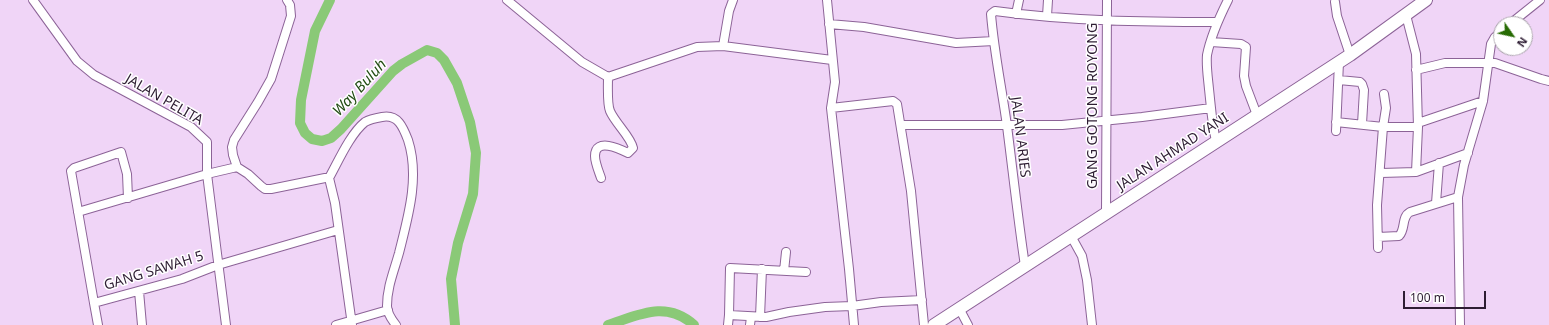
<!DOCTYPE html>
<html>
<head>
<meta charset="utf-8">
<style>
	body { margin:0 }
	#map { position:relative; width:1549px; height:325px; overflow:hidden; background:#f0d5f7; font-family:"Noto Sans",sans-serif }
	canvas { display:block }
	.north { position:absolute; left:1493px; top:16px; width:40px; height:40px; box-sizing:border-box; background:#fff; border:1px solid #aba5ad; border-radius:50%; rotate:124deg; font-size:11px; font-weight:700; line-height:16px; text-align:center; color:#2e1d33 }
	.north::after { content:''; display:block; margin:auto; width:14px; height:18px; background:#276b03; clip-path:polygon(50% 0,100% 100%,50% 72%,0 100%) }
	.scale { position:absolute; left:1403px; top:291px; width:83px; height:18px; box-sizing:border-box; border:2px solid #2e1d33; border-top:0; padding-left:5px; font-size:12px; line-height:14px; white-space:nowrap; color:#2e1d33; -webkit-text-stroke:3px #fff; paint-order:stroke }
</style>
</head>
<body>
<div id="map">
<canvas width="1549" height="325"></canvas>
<div class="north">N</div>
<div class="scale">100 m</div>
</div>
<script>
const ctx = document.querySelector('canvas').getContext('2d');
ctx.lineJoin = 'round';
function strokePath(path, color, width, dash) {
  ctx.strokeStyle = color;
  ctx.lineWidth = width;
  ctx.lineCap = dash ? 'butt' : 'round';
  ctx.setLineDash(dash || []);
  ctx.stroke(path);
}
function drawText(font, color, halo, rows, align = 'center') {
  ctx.font = font + ' "Noto Sans",sans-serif';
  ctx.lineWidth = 3;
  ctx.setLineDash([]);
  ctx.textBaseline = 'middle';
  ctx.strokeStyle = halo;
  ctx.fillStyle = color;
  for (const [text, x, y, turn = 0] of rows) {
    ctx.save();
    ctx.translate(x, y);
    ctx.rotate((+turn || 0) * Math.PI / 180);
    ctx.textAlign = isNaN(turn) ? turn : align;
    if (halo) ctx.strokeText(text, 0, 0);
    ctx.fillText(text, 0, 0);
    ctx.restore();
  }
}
const river = new Path2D(`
	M330,0l-15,31 -14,69 -1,23 5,10 7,6 10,2 9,-3 10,-9 52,-58 9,-7 25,-14 10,3 7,7 13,23 13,39 6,31 -3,41 -15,49 -7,36 4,46
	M608,325c31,-10 58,-25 86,0`);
const minor = new Path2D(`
	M33,0l44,61 17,14 97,52 16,15v32l19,151
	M287,0l3,5 1,11 -20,63 -13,23 -24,38 -2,7 1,8 4,12 11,7 13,12 4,3h6l54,-11h4c9,-16 21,-44 36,-56 5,-3 11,-4 17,-5 16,-3 21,10 26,23 12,37 0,77 -9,113 -5,18 -12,34 -12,53 0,7 5,14 9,19
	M507,0l75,62 26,15 89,-30 26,-1 109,14
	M827,0l8,82 -4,26 18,161 5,56
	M1335,2l2,14 13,39
	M1016,14l3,-14
	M1406,15l10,39 2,73 -2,45
	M1047,16l1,-16
	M829,24l35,3 92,16 38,-2
	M1510,24l30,-24
	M1211,42l30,2 5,3 -2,29 2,10 11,29
	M723,46l6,-35 4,-11
	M1416,70l29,-7h50l46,16 8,2
	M1339,80l21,2 2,2 2,6 -2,34
	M831,108l62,-7 4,3 14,87 13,134
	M1336,122l47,5h35
	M1418,123l65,-22
	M901,125h161l80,-8 69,-9
	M1336,131l3,-69
	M1216,141c-4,-17 -5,-34 -7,-52 -1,-11 -3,-23 -2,-34 4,-20 12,-37 21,-55
	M1381,173l35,-1 52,-19
	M329,178l6,25 17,122
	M601,178c-2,-6 -6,-15 -6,-22 0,-19 25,-7 33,-3l5,-5c-2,-11 -18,-25 -23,-37 -3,-7 -2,-25 -2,-34
	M128,198l-1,-24 -6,-22 -47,16 -3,3 23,132 88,-24 36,-14 120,-35
	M1436,203l3,-40
	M78,212l129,-38 30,-7
	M1106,213l1,-213
	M1071,236l11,20 5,24 5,45
	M1378,237l21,-1c7,-7 2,-19 11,-24l48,-15
	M1378,248l-1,-43 6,-78 3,-19 -2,-14
	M1025,266c-7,-47 -12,-93 -18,-140 -5,-37 -13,-74 -16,-112l4,-3c73,10 148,11 222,11
	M784,271l2,-19
	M806,272l-76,-4 -1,47 37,2 23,-5 36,-5 27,-1 29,-4 41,-2
	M139,291l3,34
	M94,303l4,22
	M959,308l9,17
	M760,317l2,-48
	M336,325l52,-15
	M728,325l1,-10
	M750,325l1,-8
	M1460,325l-2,-128 6,-32 19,-64 8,-57 4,-7 6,-5`);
const highway = new Path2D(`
	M934,325l416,-270 76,-55`);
const streetNames = [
	["JALAN PELITA",164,100,30],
	["GANG GOTONG ROYONG",1093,106,-90],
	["JALAN ARIES",1020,137,83],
	["JALAN AHMAD YANI",1173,152,-33],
	["GANG SAWAH 5",154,271,-17]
];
const waterNames = [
	["Way Buluh",360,88,-47]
];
strokePath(river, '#8ac977', 10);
strokePath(minor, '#8c6397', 10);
strokePath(highway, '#8c6397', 14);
strokePath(minor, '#fff', 8);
strokePath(highway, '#fff', 12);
drawText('14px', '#2e1d33', '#fff', streetNames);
drawText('italic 15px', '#244d16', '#fff', waterNames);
</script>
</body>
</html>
